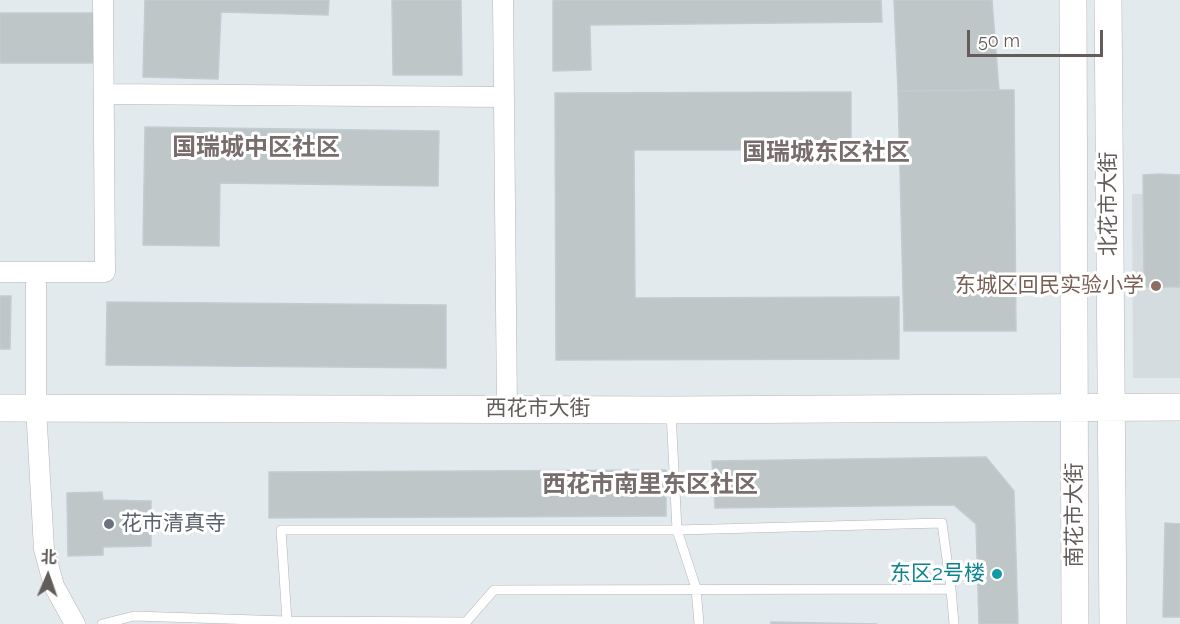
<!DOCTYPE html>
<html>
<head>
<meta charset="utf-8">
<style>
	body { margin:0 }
	#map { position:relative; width:1180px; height:624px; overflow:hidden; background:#e3eaee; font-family:Raleway,"Noto Sans SC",sans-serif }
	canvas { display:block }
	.north { position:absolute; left:18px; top:546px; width:60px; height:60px; -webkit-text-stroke:4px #fff; paint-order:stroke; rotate:2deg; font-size:16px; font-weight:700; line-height:24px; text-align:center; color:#645c5b }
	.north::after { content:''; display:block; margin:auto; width:21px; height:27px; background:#645c5b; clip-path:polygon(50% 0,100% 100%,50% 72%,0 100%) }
	.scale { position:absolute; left:967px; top:30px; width:136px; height:27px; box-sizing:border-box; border:3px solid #645c5b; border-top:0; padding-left:8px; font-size:18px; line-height:21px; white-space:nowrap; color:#645c5b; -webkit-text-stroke:4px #fff; paint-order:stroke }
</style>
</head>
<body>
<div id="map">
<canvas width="1180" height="624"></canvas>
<div class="north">北</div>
<div class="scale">50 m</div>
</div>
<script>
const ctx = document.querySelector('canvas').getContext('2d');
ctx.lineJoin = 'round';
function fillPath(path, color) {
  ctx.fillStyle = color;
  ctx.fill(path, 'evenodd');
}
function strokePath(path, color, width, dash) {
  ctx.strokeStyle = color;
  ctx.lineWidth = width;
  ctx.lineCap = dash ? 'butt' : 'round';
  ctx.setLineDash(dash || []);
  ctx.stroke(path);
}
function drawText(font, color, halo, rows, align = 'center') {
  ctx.font = font + ' Raleway,"Noto Sans SC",sans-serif';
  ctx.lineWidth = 6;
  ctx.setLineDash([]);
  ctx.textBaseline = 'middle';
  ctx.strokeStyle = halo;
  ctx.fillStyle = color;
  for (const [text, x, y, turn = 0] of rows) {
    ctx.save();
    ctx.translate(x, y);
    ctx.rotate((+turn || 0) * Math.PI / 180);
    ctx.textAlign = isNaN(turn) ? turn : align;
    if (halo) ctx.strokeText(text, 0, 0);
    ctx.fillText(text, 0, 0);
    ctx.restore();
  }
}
const education = new Path2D(`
	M1132,194h48v184h-47z`);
const building = new Path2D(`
	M145,0h184l-1,15 -107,-3 -3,67 -75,-2z
	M392,0h69l1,75h-69z
	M553,0h328l1,22 -292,3 1,45 -38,1z
	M894,0h98l7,90 -101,1z
	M0,13h98v50h-98z
	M999,90h15l2,241h-112l-6,-240z
	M851,92v58h-217l1,148 264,-1v62l-343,1 -1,-267z
	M145,127l294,4 -1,55 -218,-3 -1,63 -76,-1z
	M1159,174l21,1v112h-36l-1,-112z
	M0,296h11l-1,53h-10z
	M107,302l339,3v63l-340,-3z
	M986,457l28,34 4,133h-39l-3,-100 -22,-19 -239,3 -3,-47z
	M666,470v46l-397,2v-46z
	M102,492l1,8 48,1v45l-48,1v8l-35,1 -1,-63z
	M1165,523l15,1v93h-17z
	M771,622l106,2h-106z`);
const lane = new Path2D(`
	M671,412l6,118 19,58 3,36
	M287,621l-6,-91h396l265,-7 9,66 3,35
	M102,624l32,-8 153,5 179,1 28,-32 457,-1`);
const street = new Path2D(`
	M503,0l4,408
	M104,94l400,3
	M0,272h105l-2,-272
	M36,272v135l8,142 10,37 21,38`);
const secondary = new Path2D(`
	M1073,0l2,624
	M1108,0l5,624
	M0,408l671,2 509,-3`);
const markers = [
	[1156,286,6,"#8d6e63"],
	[109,524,6,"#6b7280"],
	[997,574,6,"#0f9aa8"]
];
const streetNames = [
	["北花市大街",1109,204,-90],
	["西花市大街",538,409],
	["南花市大街",1075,515,-90]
];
const educationNames = [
	["东城区回民实验小学",1144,286]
];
const worshipNames = [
	["花市清真寺",121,524]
];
const cultureNames = [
	["东区2号楼",985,574]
];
const quarterNames = [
	["国瑞城中区社区",256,148],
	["国瑞城东区社区",826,153],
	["西花市南里东区社区",650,485]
];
fillPath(education, '#d4dce0');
fillPath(building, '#bfc6c8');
strokePath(building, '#c1cdd2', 1.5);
strokePath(lane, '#b8b2b0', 10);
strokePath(street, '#b8b2b0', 21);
strokePath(secondary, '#bbb3b2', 28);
strokePath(lane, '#fff', 9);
strokePath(street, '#fff', 20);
strokePath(secondary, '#fff', 27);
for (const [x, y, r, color] of markers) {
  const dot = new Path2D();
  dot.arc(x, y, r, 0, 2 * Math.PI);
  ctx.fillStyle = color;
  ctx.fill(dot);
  strokePath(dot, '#fff', 2);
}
drawText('21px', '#645c5b', '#fff', streetNames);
drawText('21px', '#785e54', '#fff', educationNames, 'right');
drawText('21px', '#5b616d', '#fff', worshipNames, 'left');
drawText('21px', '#0d838f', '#fff', cultureNames, 'right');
drawText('bold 24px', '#766d6c', '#fff', quarterNames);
</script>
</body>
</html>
